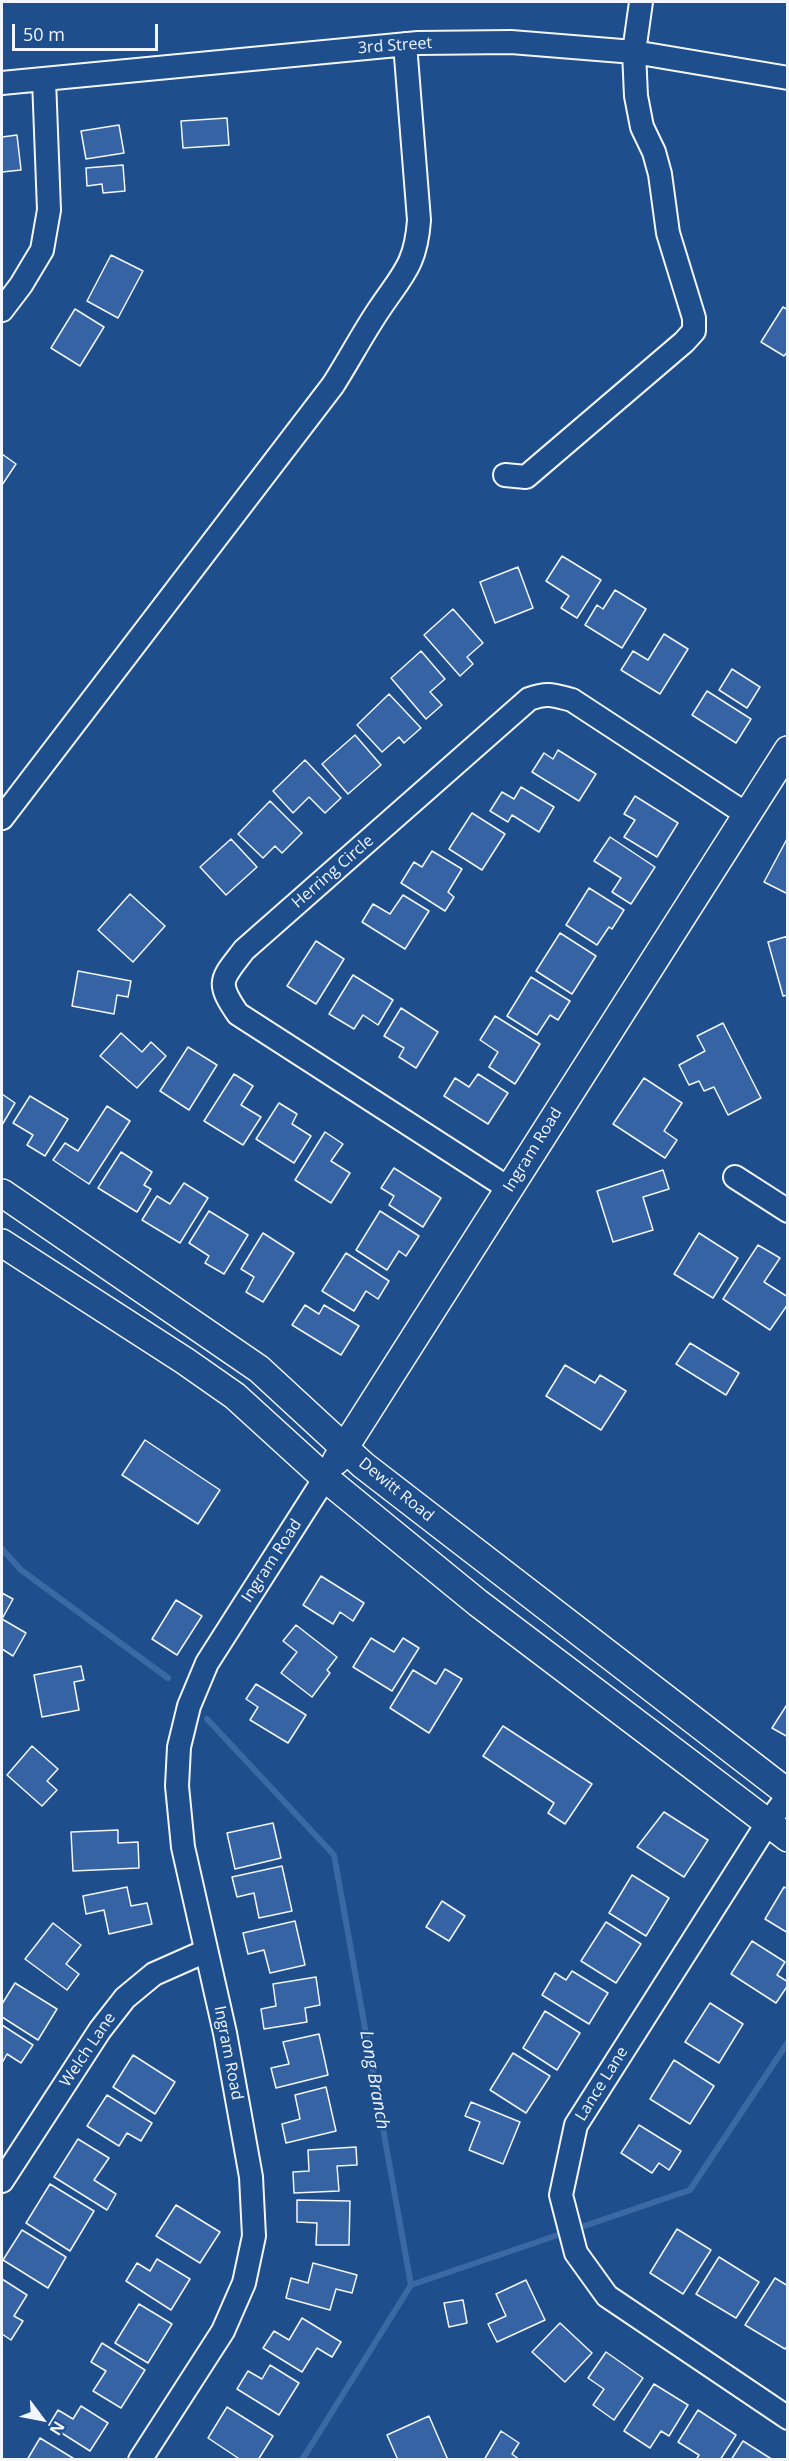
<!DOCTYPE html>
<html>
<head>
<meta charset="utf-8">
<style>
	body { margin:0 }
	#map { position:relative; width:789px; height:2461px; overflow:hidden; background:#1f4e8c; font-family:"Open Sans",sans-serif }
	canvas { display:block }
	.frame { position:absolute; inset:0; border:3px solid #f2f6ff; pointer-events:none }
	.north { position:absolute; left:12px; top:2389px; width:60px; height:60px; -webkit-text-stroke:4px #1f4e8c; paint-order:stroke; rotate:122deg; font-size:16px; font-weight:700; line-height:24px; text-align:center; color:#f2f6ff }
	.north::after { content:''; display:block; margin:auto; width:21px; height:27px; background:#f2f6ff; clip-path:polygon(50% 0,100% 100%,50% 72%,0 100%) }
	.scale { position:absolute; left:12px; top:24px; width:146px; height:27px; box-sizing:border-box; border:3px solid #f2f6ff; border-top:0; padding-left:8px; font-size:18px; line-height:21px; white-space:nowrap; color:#f2f6ff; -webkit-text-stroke:4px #1f4e8c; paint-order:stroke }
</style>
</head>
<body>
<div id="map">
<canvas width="789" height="2461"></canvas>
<div class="frame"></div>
<div class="north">N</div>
<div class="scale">50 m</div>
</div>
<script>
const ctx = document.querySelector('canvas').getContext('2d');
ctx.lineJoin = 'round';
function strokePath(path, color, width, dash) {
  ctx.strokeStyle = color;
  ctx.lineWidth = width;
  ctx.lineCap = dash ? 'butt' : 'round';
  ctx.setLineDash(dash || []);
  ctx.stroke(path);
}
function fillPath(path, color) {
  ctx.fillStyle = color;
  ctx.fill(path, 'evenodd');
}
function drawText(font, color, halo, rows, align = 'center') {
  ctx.font = font + ' "Open Sans",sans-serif';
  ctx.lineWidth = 4.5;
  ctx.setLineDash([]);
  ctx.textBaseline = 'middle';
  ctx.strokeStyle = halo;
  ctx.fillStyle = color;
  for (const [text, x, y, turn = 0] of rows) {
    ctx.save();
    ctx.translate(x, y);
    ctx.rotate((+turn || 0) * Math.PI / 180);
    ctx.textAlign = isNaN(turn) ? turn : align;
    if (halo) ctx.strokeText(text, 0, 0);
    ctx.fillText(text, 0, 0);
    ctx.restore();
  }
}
const stream = new Path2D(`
	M2,1549l19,21 147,108
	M207,1719l127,136 77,430 -109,175
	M411,2285l279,-95 98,-148`);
const building = new Path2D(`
	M227,118l2,27 -46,3 -2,-27z
	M119,125l5,28 -38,6 -5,-28z
	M17,135l4,35 -19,2v-35z
	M123,165l2,26 -22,2 -1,-9 -15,2 -1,-18z
	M111,255l32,16 -25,47 -31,-17z
	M783,307l5,3v41l-4,5 -23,-14z
	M75,309l29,18 -24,39 -29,-18z
	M2,454l14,10 -14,21z
	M562,556l39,24 -24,38 -16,-10 8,-12 -23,-15z
	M518,567l15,41 -38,15 -15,-41z
	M615,590l31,19 -24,39 -37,-23 12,-20 6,4z
	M453,609l30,34 -16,14 6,7 -13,12 -36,-41z
	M664,634l24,15 -28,45 -39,-24 12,-19 15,9z
	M421,651l24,28 -15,13 12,13 -16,14 -35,-41z
	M732,669l28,18 -13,21 -28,-18z
	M707,691l44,28 -15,24 -44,-28z
	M389,694l32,34 -17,15 -5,-6 -17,15 -25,-27z
	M355,735l26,30 -33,29 -26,-30z
	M558,750l38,24 -17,27 -47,-29 12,-19 9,6z
	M305,760l36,38 -16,15 -16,-16 -16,16 -20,-22z
	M521,787l33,20 -15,25 -27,-17 -4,7 -18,-11 12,-19 12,7z
	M635,796l43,27 -21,34 -33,-20 11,-17 -11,-6z
	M270,801l32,32 -20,20 -7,-7 -12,12 -25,-24z
	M472,813l33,21 -23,36 -33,-21z
	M610,837l45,30 -24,37 -19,-12 9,-14 -27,-17z
	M788,837v57l-24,-12z
	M231,839l26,28 -31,28 -26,-28z
	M432,851l30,18 -14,23 6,5 -9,14 -44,-28 13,-21 8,5z
	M589,888l35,22 -12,19 -3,-2 -12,18 -31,-20z
	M130,894l35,32 -32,36 -35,-32z
	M403,895l26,16 -24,38 -43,-27 11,-18 17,10z
	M560,933l36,23 -24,38 -36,-23z
	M788,936v59l-5,1 -15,-54z
	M316,941l28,18 -28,45 -29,-18z
	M78,971l53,10 -3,16 -11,-2 -3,19 -42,-8z
	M353,975l40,25 -15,25 -15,-10 -9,14 -25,-15z
	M531,977l39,24 -12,19 -8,-5 -13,20 -30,-19z
	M401,1008l37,24 -22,36 -17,-11 5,-9 -20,-12z
	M495,1016l45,28 -25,40 -26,-17 9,-15 -18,-12z
	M723,1023l38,75 -33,17 -14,-28 -10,4 -5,-10 -10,4 -10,-20 26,-14 -8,-15z
	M121,1033l21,19 9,-10 15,14 -29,32 -37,-32z
	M188,1047l29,18 -28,45 -29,-19z
	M234,1074l19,12 -12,19 20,12 -18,28 -39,-24z
	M478,1074l30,19 -20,31 -44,-28 11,-18 14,9z
	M644,1078l38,25 -18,28 13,9 -12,18 -52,-34z
	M2,1094l13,9 -13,22z
	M30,1096l38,23 -23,37 -18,-11 6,-10 -20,-12z
	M279,1103l18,11 -5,10 19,12 -17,27 -38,-24z
	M107,1106l23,15 -41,63 -36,-24 12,-17 13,8z
	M325,1132l18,12 -12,17 19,12 -19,30 -36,-23z
	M121,1152l31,20 -8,13 7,4 -14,23 -39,-24z
	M394,1168l47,30 -18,29 -34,-22 5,-9 -13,-8z
	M663,1170l6,19 -26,8 10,33 -40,12 -16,-51z
	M184,1183l24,15 -28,45 -38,-23 15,-24 13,8z
	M209,1211l39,24 -24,39 -19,-11 4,-7 -20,-13z
	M380,1211l39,25 -13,20 -7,-5 -12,19 -31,-20z
	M263,1233l31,20 -31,49 -17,-10 8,-15 -13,-8z
	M699,1233l39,25 -25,40 -39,-24z
	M758,1245l22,13 -16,24 24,15v7l-18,26 -47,-31z
	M346,1253l43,28 -11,18 -12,-8 -12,20 -32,-20z
	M305,1305l14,9 5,-9 35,21 -18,29 -49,-30z
	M690,1343l49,30 -13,22 -50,-31z
	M565,1365l30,18 5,-8 26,16 -25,39 -55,-34z
	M145,1440l75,50 -22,34 -76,-49z
	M321,1576l43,27 -11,18 -13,-9 -7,12 -30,-19z
	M2,1593l11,6 -11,20 24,14 -13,23 -11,-7z
	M176,1600l26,16 -25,39 -25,-16z
	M296,1625l41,32 -10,13 3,3 -18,24 -31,-24 16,-21 -14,-11z
	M371,1638l23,14 9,-14 16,10 -27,43 -39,-24z
	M81,1666l3,14 -10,2 5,28 -37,7 -8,-42z
	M445,1669l17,10 -33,54 -39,-25 23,-38 23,14z
	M256,1684l50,31 -18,28 -38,-23 8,-13 -12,-8z
	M788,1703v34l-16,-9z
	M503,1726l89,58 -27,40 -17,-11 6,-10 -71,-47z
	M32,1746l26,23 -11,12 10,9 -15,16 -35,-31z
	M664,1812l44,28 -24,37 -47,-30z
	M273,1823l8,35 -46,11 -8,-36z
	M118,1830v13l20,-1 1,26 -66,3 -2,-39z
	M282,1866l10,45 -33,7 -5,-25 -17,4 -5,-20z
	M632,1875l37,23 -23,38 -37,-23z
	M127,1887l4,19 16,-3 5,21 -43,10 -5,-24 -18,4 -3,-18z
	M784,1887l4,2v44l-23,-14z
	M442,1901l23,15 -16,25 -23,-14z
	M295,1921l10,44 -35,8 -6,-23 -16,4 -5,-21z
	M606,1922l35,22 -25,39 -35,-22z
	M53,1923l28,22 -15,19 13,10 -12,16 -42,-31z
	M752,1941l33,21 -8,13 11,7v3l-12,18 -45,-29z
	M572,1971l36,22 -19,31 -47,-29 13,-22 11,7z
	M316,1977l4,28 -15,3 2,14 -43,7 -3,-20 15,-3 -3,-22z
	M15,1983l42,26 -19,31 -36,-23v-13z
	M710,2003l33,21 -24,39 -34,-21z
	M545,2011l35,22 -23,37 -34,-22z
	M2,2025l31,20 -12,18 -14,-9 -5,9z
	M319,2034l9,41 -52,13 -5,-20 18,-4 -6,-22z
	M513,2053l37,23 -24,37 -36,-23z
	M133,2055l42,27 -20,32 -42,-27z
	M674,2060l40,26 -24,38 -40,-25z
	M326,2087l10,44 -50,12 -4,-19 18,-5 -5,-24z
	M107,2095l45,28 -11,18 -14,-8 -8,13 -32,-20z
	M471,2102l49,20 -17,42 -34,-14 11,-28 -15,-6z
	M639,2125l42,26 -12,19 -10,-7 -7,10 -31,-20z
	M78,2139l31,19 -15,22 22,14 -9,16 -53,-33z
	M356,2147l1,18 -20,1 2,25 -45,2 -1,-21 16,-1 -1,-21z
	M50,2184l44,27 -24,40 -44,-28z
	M297,2200l53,1 -1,44h-33l1,-22 -20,-1z
	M176,2205l44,27 -20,31 -44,-27z
	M677,2229l34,21 -28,44 -33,-21z
	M22,2230l44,27 -18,31 -45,-28z
	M719,2257l40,25 -23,36 -40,-24z
	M157,2259l33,20 -19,31 -45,-29 11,-18 13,8z
	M313,2263l44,12 -5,18 -16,-4 -6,21 -44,-12 5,-20 17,5z
	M775,2278l13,8v59l-3,4 -40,-24z
	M2,2279l25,16 -13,21 9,5 -12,19 -9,-6z
	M526,2280l19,40 -48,22 -9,-18 18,-8 -10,-22z
	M463,2300l4,23 -18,4 -5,-24z
	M139,2304l33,20 -24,39 -33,-20z
	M302,2318l39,24 -9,15 -15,-9 -15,24 -39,-24 11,-17 15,9z
	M560,2323l32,30 -27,29 -33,-30z
	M102,2343l43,27 -24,38 -28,-17 13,-20 -15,-9z
	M606,2352l37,26 -29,42 -21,-15 11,-16 -16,-11z
	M270,2365l29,18 -20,32 -42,-26 11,-18 14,8z
	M654,2384l34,21 -19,31 -8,-5 -11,17 -26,-17z
	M81,2406l27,17 -18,28 -41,-26 9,-15 15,9z
	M227,2407l46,29 -15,24h-17l-33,-22z
	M698,2410l38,25 -16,25h-24l3,-5 -21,-13z
	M429,2416l19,44h-50l-11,-25z
	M501,2431l18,12 -7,11 8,6h-36z
	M40,2438l36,22h-49z
	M743,2441l30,19h-42z`);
const minor = new Path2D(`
	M2,83l416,-40 93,-1 123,10 154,26
	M2,310l19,-25 21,-35 7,-40 -5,-131
	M505,475l21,2 158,-135 10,-11v-13l-26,-85 -8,-59 -6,-22 -12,-25 -6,-31 -2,-44 7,-50
	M2,818l331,-433c16,-25 30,-52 47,-77 23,-34 36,-44 39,-88l-14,-176
	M735,1177l53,34
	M508,1188l-270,-174c-23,-33 -16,-35 6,-64l285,-251c19,-7 24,-4 43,1l174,114
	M788,1796l-21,28 -191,301 -15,70 15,58 31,43 181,122
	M2,2181l98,-151 25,-32 29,-24 52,-23
	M140,2460l83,-129 21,-48 10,-47 -3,-59 -12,-67 -14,-77 -42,-186 -6,-61 2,-39 10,-41 18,-43 118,-185`);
const major = new Path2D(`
	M2,1193l257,176 104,96 425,328
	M2,1243l183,118 50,35 90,82 153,125 310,235
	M336,1461l452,-711`);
const streetNames = [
	["3rd Street",395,46,-4],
	["Herring Circle",333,872,-41],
	["Ingram Road",533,1150,-58],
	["Dewitt Road",396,1490,39],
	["Ingram Road",272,1561,-57],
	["Welch Lane",88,2050,-56],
	["Ingram Road",228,2053,79],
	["Lance Lane",602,2084,-58]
];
const waterNames = [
	["Long Branch",374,2080,80]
];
strokePath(stream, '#3b69a3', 6);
fillPath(building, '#3563a3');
strokePath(building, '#f2f6ff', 1.5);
strokePath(minor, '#f2f6ff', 26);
strokePath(major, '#f2f6ff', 30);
strokePath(minor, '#1f4e8c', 22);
strokePath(major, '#1f4e8c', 27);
drawText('16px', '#f2f6ff', '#1f4e8c', streetNames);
drawText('italic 18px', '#f2f6ff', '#1f4e8c', waterNames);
</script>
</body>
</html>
